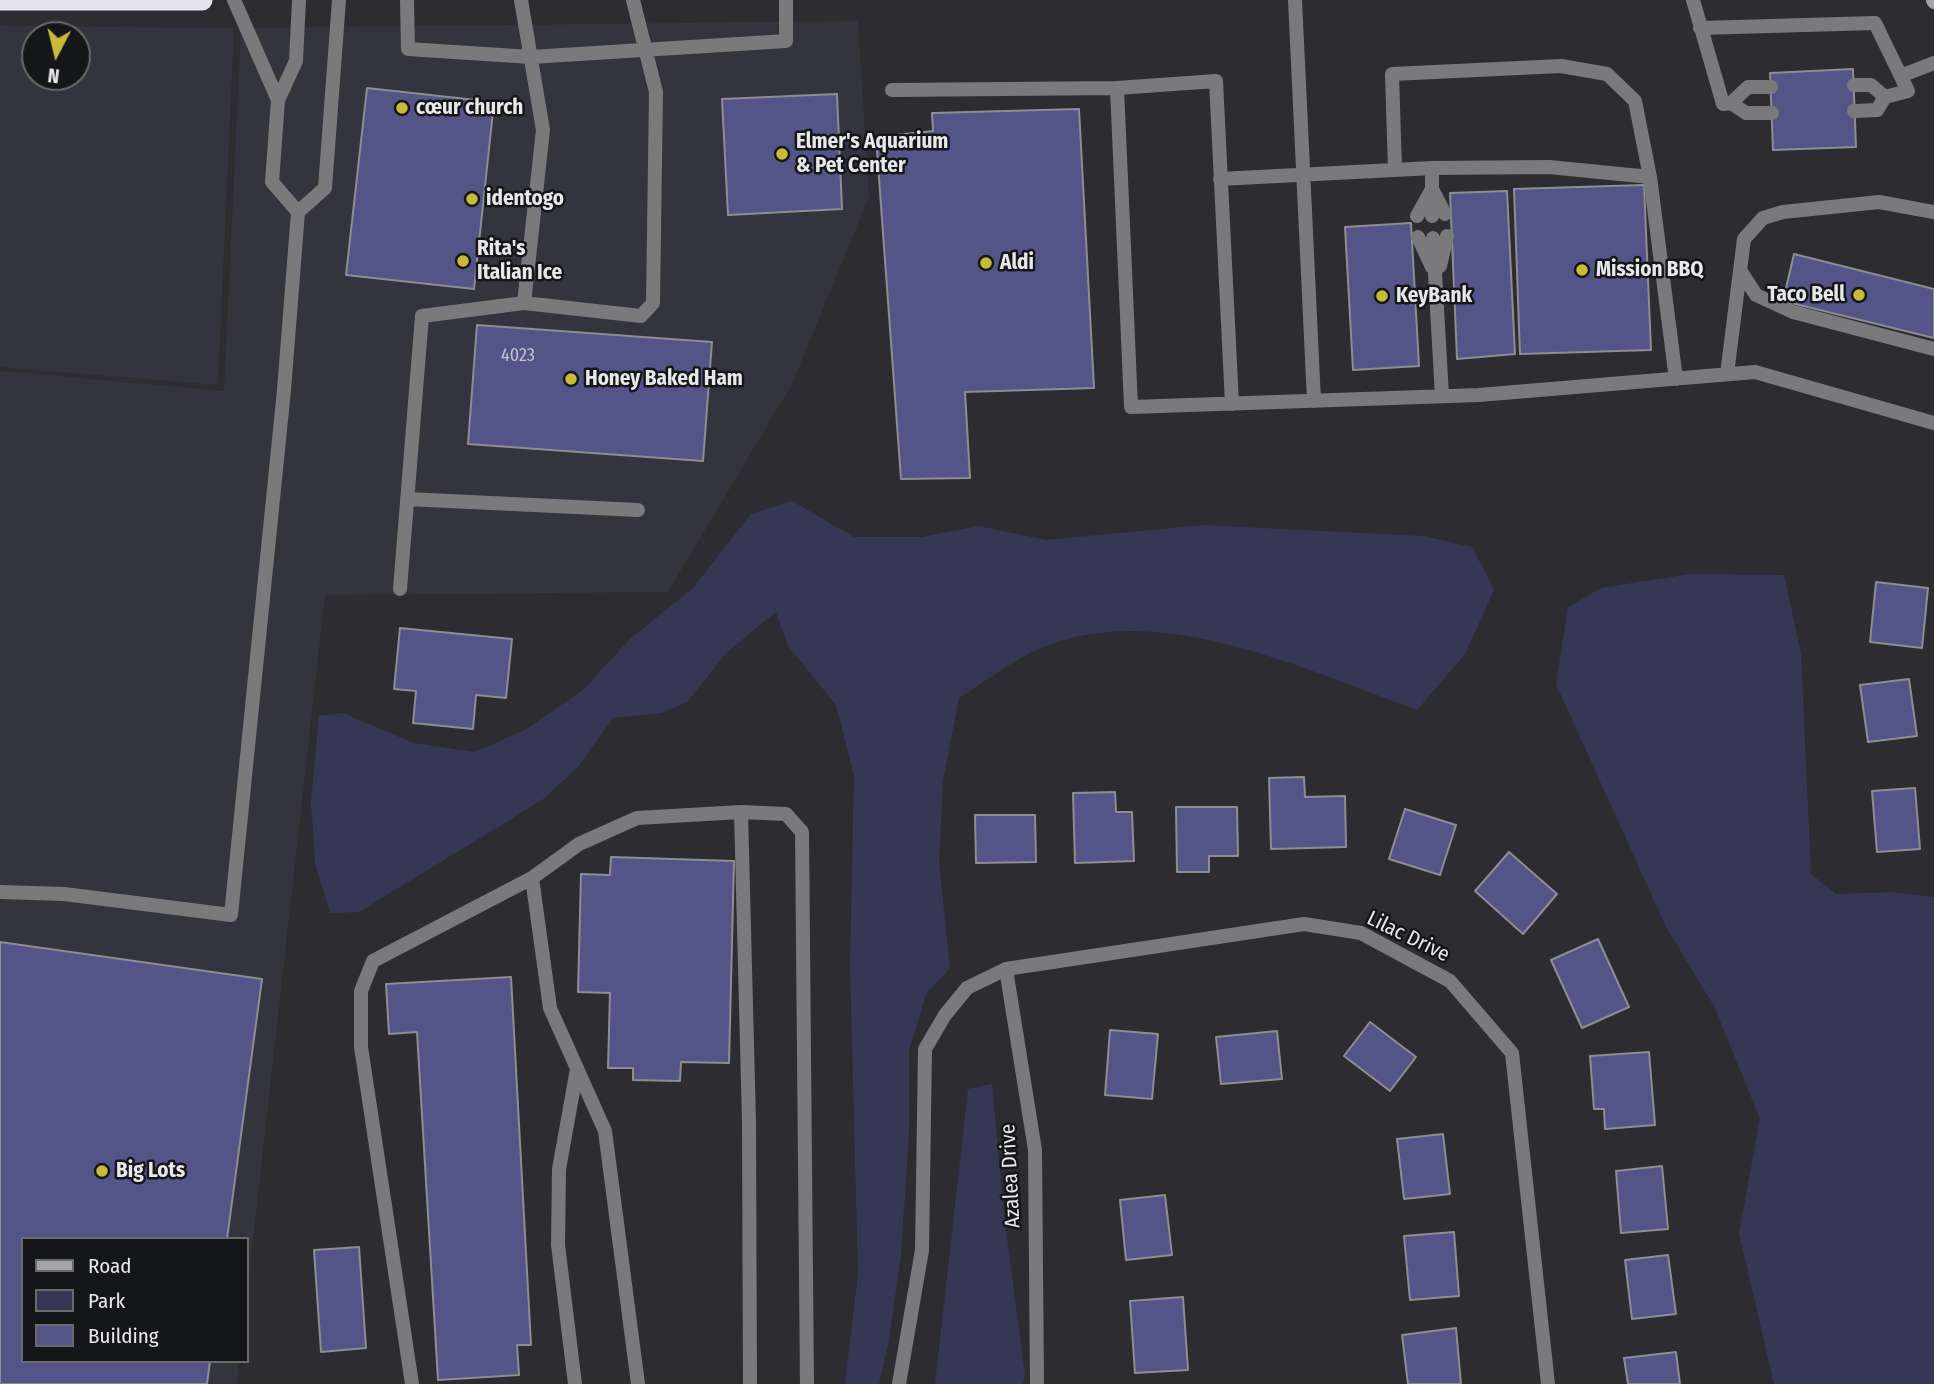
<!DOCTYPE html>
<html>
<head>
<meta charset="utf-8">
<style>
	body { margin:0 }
	#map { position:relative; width:1934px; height:1384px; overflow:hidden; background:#2d2d31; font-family:"Fira Sans Condensed",sans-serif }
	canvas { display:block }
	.legend { position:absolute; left:21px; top:1237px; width:228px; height:126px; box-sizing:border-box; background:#151618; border:2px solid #696a6c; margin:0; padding:9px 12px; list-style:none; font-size:21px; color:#e8e8eb }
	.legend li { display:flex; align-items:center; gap:14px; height:35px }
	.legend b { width:35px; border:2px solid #696a6c }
	.north { position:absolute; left:21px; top:21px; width:70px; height:70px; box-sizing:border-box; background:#151618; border:2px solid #696a6c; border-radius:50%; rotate:187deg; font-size:19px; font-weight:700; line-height:28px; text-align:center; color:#e8e8eb }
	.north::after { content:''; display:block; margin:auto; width:24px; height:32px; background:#caba3a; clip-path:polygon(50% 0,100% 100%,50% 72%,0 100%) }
</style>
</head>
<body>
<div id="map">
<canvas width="1934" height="1384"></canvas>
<ul class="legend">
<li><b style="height:9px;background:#a5a5a9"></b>Road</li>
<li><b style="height:19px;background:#363755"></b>Park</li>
<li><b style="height:19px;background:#535487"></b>Building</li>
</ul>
<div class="north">N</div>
</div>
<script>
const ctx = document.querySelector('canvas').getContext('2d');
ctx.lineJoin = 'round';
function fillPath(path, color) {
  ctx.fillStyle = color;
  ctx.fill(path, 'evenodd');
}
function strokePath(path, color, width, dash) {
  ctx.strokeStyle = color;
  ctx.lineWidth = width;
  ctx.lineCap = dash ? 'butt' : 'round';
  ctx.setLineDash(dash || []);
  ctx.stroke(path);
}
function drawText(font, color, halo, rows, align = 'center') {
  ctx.font = font + ' "Fira Sans Condensed",sans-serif';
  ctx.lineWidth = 5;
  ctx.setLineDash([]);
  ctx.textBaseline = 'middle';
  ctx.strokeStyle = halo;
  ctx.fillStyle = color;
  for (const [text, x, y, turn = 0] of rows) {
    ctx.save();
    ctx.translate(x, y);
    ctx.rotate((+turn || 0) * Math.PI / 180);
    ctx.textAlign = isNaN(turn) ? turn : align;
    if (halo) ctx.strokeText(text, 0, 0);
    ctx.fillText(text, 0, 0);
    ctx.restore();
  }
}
const built = new Path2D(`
	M858,21l11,176 -77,187 -124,208 -343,3 -78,699v-55h-224v122h216l-2,23h-237v-1013l224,20 17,-363z
	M0,26l234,2 -16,357 -218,-18zM35,35h42v42h-42z`);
const green = new Path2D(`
	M792,501l62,36h68l57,-11 67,14 157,-15 220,11 49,11 22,43 -29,64 -48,56c-107,-39 -253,-108 -366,-66 -30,10 -65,37 -92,54l-16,83 -4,81 11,106 -24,26 -17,57v81l-8,123 -13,91 -9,38h-34l13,-110 -8,-309 4,-189 -18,-71 -48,-59 -12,-34 -49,40 -39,49 -26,12 -49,5 -35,49 -36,33 -183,112 -29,1 -15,-50 -4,-62 8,-85 24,-3 70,30 62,9 50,-22 59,-41 46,-50 63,-51 58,-74z
	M1690,574l94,1 17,78 10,221 25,20 56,-2 42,5v487h-160l-35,-151 21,-114 -46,-113 -47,-77 -111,-245 12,-77 33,-19z
	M992,1084l12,132 21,158 -2,10h-88l33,-295z`);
const building = new Path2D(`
	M1853,69l3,78 -83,3 -3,-77z
	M367,88l127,14 -20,187 -128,-14z
	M837,94l5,115 -114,6 -6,-116z
	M1079,109l15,279 -129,4 5,86 -69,1 -25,-342 57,-6 -1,-18z
	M1644,185l7,165 -131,4 -6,-165z
	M1507,191l8,163 -58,5 -7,-166z
	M1411,223l8,143 -66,4 -8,-143z
	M1794,254l140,35v49l-151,-37z
	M477,325l235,17 -9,119 -235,-17z
	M1876,582l52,6 -6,60 -52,-6z
	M400,628l112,11 -6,59 -30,-3 -3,34 -60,-6 3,-32 -22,-2z
	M1909,679l8,57 -49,6 -8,-57z
	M1304,777l1,20 40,-1 1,51 -75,2 -2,-71z
	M1915,788l5,61 -43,3 -5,-61z
	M1115,792l1,20h16l2,49 -59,2 -2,-70z
	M1176,807h61l1,49h-29v16h-32z
	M1405,809l51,16 -16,50 -51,-16z
	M975,815h60l1,47 -60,1z
	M1509,852l48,42 -34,40 -48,-43z
	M611,857l123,4 -5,202 -48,-1 -1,19 -47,-1v-12h-25l2,-75 -32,-1 3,-118 29,1z
	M1598,939l31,68 -47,21 -31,-68z
	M0,942l262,37 -35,260h-204v122h187l-3,23h-207z
	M511,977l20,368h-14l2,30 -81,5 -21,-348 -28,2 -3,-50z
	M1370,1022l46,35 -26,34 -46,-35z
	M1110,1030l48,4 -6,65 -47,-4z
	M1277,1031l5,48 -61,5 -5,-47z
	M1649,1052l6,73 -50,4 -1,-20h-10l-4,-53z
	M1443,1134l7,60 -46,5 -7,-60z
	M1662,1166l6,63 -47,4 -5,-62z
	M1165,1195l7,60 -46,5 -6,-60z
	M1454,1232l5,64 -49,4 -6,-64z
	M359,1247l7,101 -45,4 -7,-102z
	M1668,1255l8,59 -44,5 -7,-59z
	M1183,1297l5,73 -53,3 -5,-72z
	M1456,1328l5,56h-53l-6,-49z
	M1676,1352l4,32h-52l-4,-26z`);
const lane = new Path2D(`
	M234,0l44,100
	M407,0l1,49 123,8 255,-16v-41
	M521,0l22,130 -19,173
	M1295,0l19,401
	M1693,0l30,104 8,-1 15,10h26
	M1700,28l175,-5 33,68 -23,6 -8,13 -23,1
	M1903,75l31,-12
	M1854,85h17l14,12
	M892,90l225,-2
	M1731,103l17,-16h23
	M1432,168v48
	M1395,169l-3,-95 169,-8 46,8 28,27 15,76 26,202
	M1220,179l212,-11 117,-1 101,10
	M1433,191l12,23
	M298,212l-26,-30 6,-82 18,-39 3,-61
	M1417,216l14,-25
	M1418,237l14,30
	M1433,238l9,158
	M1440,266l7,-30
	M1740,270l16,25 37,17 141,37
	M1727,374l17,-135 19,-21 20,-6 96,-10 55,10
	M1232,404l-16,-323 -99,7 14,319 348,-12 276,-23 179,51
	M407,499l231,11
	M400,589l22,-273 102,-13 117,13 12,-13 3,-211 -23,-92
	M532,878l47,-34 58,-26 104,-6
	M0,892l64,2 167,21 53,-525 14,-178 27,-24 14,-188
	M412,1384l-51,-337v-56l12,-30 159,-83 18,130 55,123 33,253
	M575,1384l-17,-139 1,-76 18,-100
	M750,1384l-1,-262 -8,-310 45,2 16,18 5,552
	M899,1384l23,-134 3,-201 20,-34 22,-27 39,-19`);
const street = new Path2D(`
	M1037,1384l-2,-234 -29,-181 298,-45 57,9 89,48 62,72 36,331`);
const secondary = new Path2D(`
	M1933,0l1,2`);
const highway = new Path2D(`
	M0,0h202`);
const markers = [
	[402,108,7,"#caba3a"],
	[782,154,7,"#caba3a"],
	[472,199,7,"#caba3a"],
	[463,261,7,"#caba3a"],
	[986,263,7,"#caba3a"],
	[1582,270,7,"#caba3a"],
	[1859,295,7,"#caba3a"],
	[1382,296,7,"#caba3a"],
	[571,379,7,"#caba3a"],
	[102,1171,7,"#caba3a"]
];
const numberNames = [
	["4023",518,356]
];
const poiNames = [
	["cœur church",416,108],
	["Elmer's Aquarium",796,142],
	["& Pet Center",796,166],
	["identogo",486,199],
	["Rita's",477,249],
	["Italian Ice",477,273],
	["Aldi",1000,263],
	["Mission BBQ",1596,270],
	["Taco Bell",1845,295,"right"],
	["KeyBank",1396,296],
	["Honey Baked Ham",585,379],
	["Big Lots",116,1171]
];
const streetNames = [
	["Lilac Drive",1408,937,26],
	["Azalea Drive",1011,1176,-93]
];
fillPath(built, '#33343e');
fillPath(green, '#363755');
fillPath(building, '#535487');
strokePath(building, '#8d8d92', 2);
strokePath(lane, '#7a7a7c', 14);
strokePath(street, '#7a7a7c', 14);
strokePath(secondary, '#a5a5a9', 14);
strokePath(highway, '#e5e5eb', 21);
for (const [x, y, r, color] of markers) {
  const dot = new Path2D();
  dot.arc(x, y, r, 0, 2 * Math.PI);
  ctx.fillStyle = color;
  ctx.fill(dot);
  strokePath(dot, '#151618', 2.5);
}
drawText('18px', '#c3c3d2', null, numberNames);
drawText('bold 21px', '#e8e8eb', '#151618', poiNames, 'left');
drawText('21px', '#e8e8eb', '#151618', streetNames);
</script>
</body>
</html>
